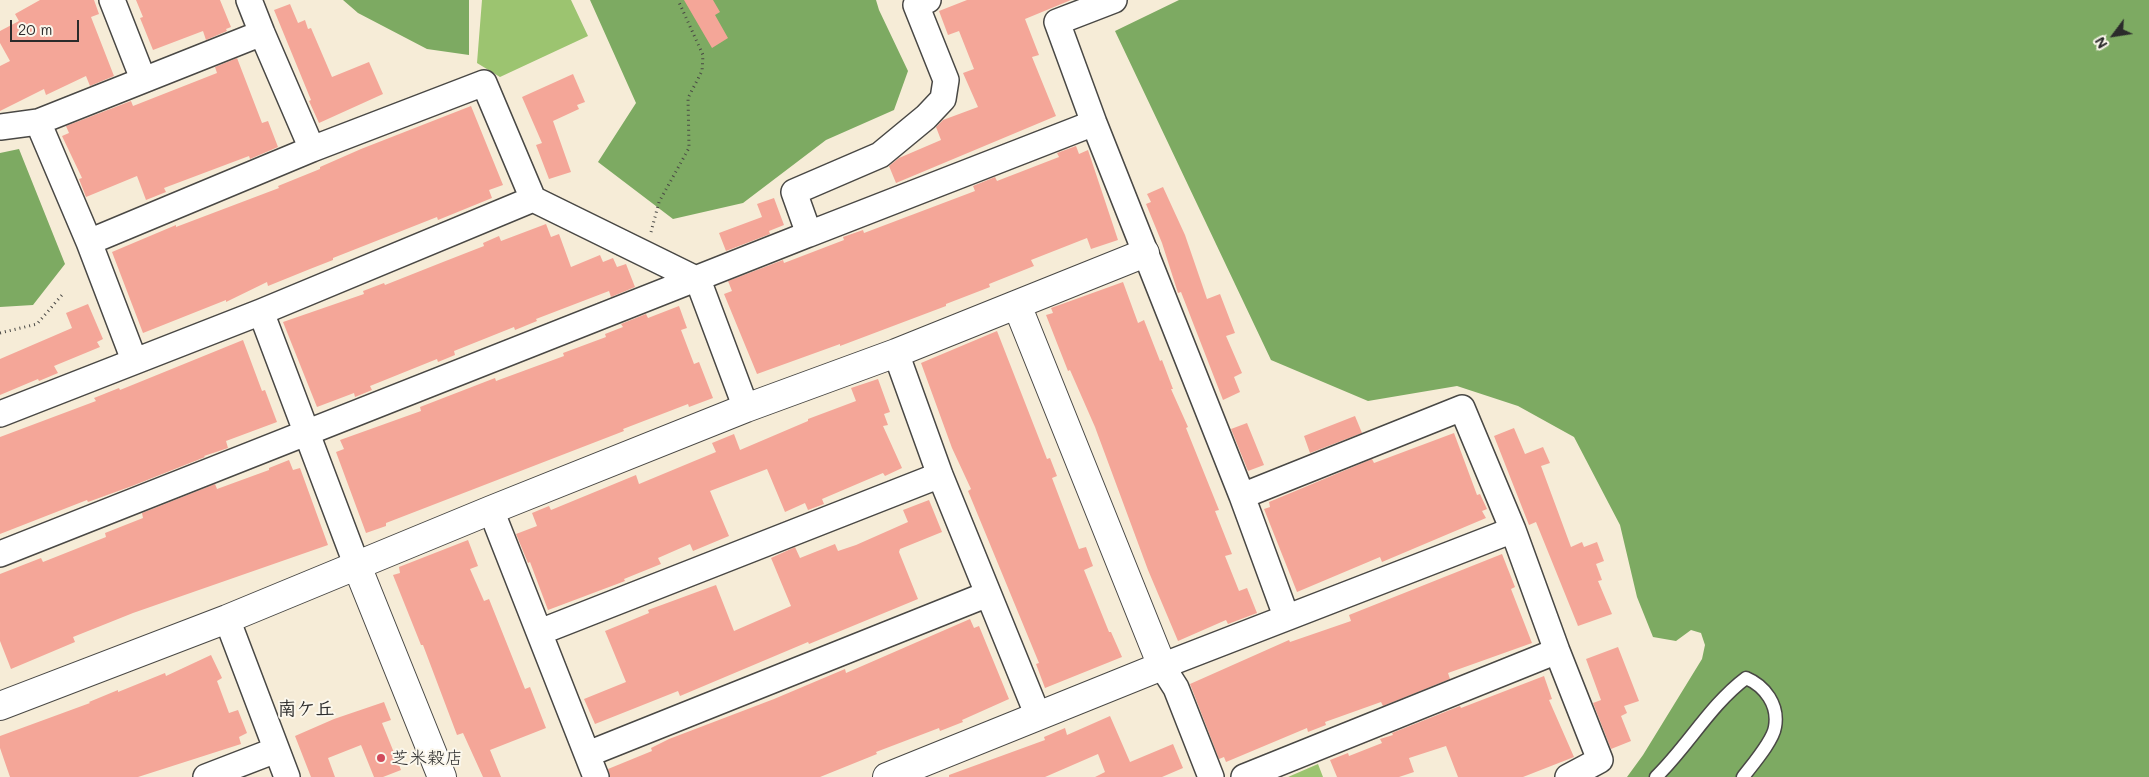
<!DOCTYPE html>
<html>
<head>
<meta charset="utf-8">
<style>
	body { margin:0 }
	#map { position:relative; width:2149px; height:777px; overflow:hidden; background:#f6ecd7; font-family:Mali,sans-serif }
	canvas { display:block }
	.north { position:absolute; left:2089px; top:10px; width:50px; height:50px; -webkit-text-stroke:4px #fbf7ec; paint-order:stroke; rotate:239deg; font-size:14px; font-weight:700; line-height:20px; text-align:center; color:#2b2b2b }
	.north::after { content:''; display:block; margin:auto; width:18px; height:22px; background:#2b2b2b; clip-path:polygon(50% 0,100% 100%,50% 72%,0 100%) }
	.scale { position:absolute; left:10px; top:20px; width:69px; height:22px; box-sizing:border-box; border:2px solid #2b2b2b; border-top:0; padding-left:6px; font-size:15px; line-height:18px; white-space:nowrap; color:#2b2b2b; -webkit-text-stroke:4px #fbf7ec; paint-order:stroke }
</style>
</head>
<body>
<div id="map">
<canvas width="2149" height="777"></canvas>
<div class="north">N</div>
<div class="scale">20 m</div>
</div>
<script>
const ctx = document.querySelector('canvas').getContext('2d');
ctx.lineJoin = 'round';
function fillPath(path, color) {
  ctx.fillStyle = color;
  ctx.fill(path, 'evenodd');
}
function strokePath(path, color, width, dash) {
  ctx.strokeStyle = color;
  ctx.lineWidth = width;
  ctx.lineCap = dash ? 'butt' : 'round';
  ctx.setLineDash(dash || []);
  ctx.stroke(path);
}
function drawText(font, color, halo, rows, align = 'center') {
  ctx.font = font + ' Mali,"Klee One",sans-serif';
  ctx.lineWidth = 4;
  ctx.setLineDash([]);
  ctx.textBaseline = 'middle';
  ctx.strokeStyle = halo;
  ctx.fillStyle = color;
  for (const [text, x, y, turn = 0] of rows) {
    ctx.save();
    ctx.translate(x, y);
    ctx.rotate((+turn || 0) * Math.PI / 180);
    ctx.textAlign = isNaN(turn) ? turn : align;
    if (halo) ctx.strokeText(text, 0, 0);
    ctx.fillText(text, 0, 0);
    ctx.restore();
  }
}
const green = new Path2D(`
	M482,0h89l17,36 -88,41 -23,-14z
	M1318,764l5,13h-35z`);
const forest = new Path2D(`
	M343,0h126v55l-42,-6 -69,-36z
	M590,0h286l3,10 29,61 -14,39 -68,30 -83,63 -70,16 -75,-57 38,-59z
	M1179,0h970v777h-522l16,-22 59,-96 3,-14 -4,-12 -10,-3 -15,11 -23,-4 -16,-40 -17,-72 -46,-88 -56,-31 -61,-20 -89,15 -97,-41 -156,-329z
	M19,149l46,115 -32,41 -33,2v-154z`);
const building = new Path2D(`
	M40,0h54l5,14 -8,3 23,59 -24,10 -4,-10 -40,19 -2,-6 -44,22v-45l10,-5 -10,-18v-12l19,-10 -4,-7z
	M136,0h84l11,27 -5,2 1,2 -21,9 -3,-9 -50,19 -13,-32 3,-1z
	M684,0h29l7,12 -5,3 13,23 -16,10z
	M967,0h104l-46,19 14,36 -7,2 24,59 -160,67 -7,-17 10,-8 42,-18 -5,-13 7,-7 35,-13 -15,-34 11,-4 -15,-38 -11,4 -9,-24z
	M290,4l8,19 7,-3 3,9 3,-1 21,49 37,-15 14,32 -64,29 -10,-22 2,-1 -37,-90z
	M237,58l25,65 6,-2 10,26 -28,12 -1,-3 -85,32 2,4 -20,8 -9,-24 -51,21 -7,-18 3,-1 -20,-42 7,-3 -3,-7 65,-25 2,5 84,-33 -2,-6z
	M573,74l12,28 -8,3 2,4 -26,12 18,51 -22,7 -13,-34 6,-2 -20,-46z
	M471,106l32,79 -14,5 3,8 -54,22 -1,-3 -104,41v2l-23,9 -42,17 -1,-4 -41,20v-2l-83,33 -31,-81 64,-27v2l103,-39 -1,-2 42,-17v-2l41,-18z
	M1076,146l3,8 9,-4 30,90 -27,9 -4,-11 -56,22 3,6 -45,18 1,3 -44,17v2l-106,40v-2l-83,30 -33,-80 8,-3 -4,-10 55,-21 1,3 60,-23 -1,-3 20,-7 1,3 111,-42 -2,-5 22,-9 2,4 62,-24 -2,-4z
	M1163,187l22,48 22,64 13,-5 15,39 -9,3 16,37 -8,4 6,15 -17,8 -42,-108 -3,1 -16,-50 -16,-39 5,-2 -4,-8z
	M774,198l10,27 -15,6 1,3 -44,17 -7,-18 43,-16 -5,-13z
	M546,224l5,13 8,-3 12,33 29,-12 3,7 10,-4 4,9 9,-3 9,23 -24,10 -2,-6 -73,28 1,2 -22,9 -1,-3 -60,24 1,4 -17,7 -1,-3 -67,27 2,4 -17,7 -1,-4 -37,14 -34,-85 81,-28 -1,-3 21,-8 1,2 58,-23 41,-16 -1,-3 16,-7 2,5z
	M1123,282l15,41 6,-3 16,41 2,-1 11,29h-2l17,38 -2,1 33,82 -4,1 17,43 -7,2 14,35 8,-3 10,25 -29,11 -2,-4 -48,21 -30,-71 -53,-143 -25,-57 -2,1 -22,-56 7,-2 -2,-5z
	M88,304l15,35 -6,3 3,5 -46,19 4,7 -19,8 -1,-2 -38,16v-36l72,-31 -6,-15z
	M679,306l8,22 -6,2 13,34 5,-2 14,36 -24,9 -1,-3 -65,25 1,2 -238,92v3l-20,7 -30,-81 8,-3 -4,-9 81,-29 -1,-4 75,-29 1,3 68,-25 -1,-3 43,-16 -1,-3 18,-7 -2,-3 25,-10 2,4z
	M997,331l50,128 3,-1 7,18 -5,2 27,71 7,-2 7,19 -9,4 25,62h2l11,25 -77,31 -9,-24 3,-1 -71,-172 3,-2 -19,-41 -31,-85z
	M243,340l19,51 3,-1 12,32 -51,19 2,7 -24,8 1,1 -73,29 -44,16 -1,-2 -87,34v-97l96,-36 -2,-3 25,-10 1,2z
	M878,379l12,33 -6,2 4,11 -5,1 19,42 -17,8 -2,-3 -61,26 2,5 -16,6 -3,-7 -20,9 -18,-43 -57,22 19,45 -36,15 -3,-7 -32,14 3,6 -37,15 1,2 -77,29 -18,-48 -2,1 -12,-29 21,-8 -5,-13 17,-7 2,4 85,-35 3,9 77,-32 -4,-9 22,-9 6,16 68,-29v-2l48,-18 -5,-13z
	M1355,416l7,17 -52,20 -6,-17z
	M1247,423l17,42 -16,6 -17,-42z
	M1514,428l11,26 18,-7 7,16 -9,3 30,81 11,-5 2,5 13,-5 7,19 -8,3 6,16 -4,1 14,33 -34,12 -42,-104 -7,3 -35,-89z
	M1454,433l23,62 3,-1 7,15 -5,2 4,7 -104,44 -2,-5 -83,35 -33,-83 6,-2 -1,-5 103,-43 2,4z
	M289,460l4,10 7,-2 28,77 -195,68 -60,24 2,5 -64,27 -11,-28v-67l41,-16 2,4 63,-25 -1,-4 38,-15 -1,-5 73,-29 2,5 52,-19v-2z
	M929,500l13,32 -42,17 -1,3 19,47 -109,45 -1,-2 -128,54 -2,-5 -83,33 -11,-25 42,-17 -21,-51 44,-18 -1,-3 68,-25 18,46 57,-25 -20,-48 24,-11 5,11 35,-14 3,7 18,-6 52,-23 -5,-12z
	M468,540l10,26 -8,3 14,32 5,-2 36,90 5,-2 16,41 -56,22 11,27h-18l-20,-44 -6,2 -34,-90h-2l-28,-70 7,-2 -1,-6z
	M1502,554l13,33 -4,2 21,54 -84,30 2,6 -67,27 -2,-4 -56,20 1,3 -18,7 -1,-4 -81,34 -2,-5 -5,2 -29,-75 99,-44 1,2 61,-21 -2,-6z
	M970,619l4,9 5,-2 30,73 -47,21 1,2 -23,9 -1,-3 -63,24 1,2 -57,23h-210l-2,-8 44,-18 -1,-3 18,-9 105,-40 71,-30 1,4z
	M1618,647l21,54 -15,5 3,7 -6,3 10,25 -20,8 -18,-46 8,-3 -15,-41z
	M211,655l11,23 -5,3 12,32 9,-3 9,23 -8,4 2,7 -103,33h-128l-10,-29v-12l90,-33 -1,-1 29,-12v2l47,-19 1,3z
	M1544,676l8,23 -3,1 25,57 -51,20h-65l-12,-31 -37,12 5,14 -15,5h-62l-7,-17 18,-7 1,3 33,-13 -2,-4 13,-4 -1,-2 68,-27 1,2z
	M384,702l7,18 -9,3 19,47 -18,7h-9l-13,-32 -33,13 7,19h-24l-16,-41 39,-17z
	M1110,716l20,46 43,-18 10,24 -21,9h-67l10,-5 -7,-18 -53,23h-96v-2l96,-35 -1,-3 21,-9 2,7z`);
const path = new Path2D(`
	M651,232l8,-30 30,-54 -1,-50 14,-27 1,-16 -25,-55
	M0,333l37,-9 25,-29`);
const lane = new Path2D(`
	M1656,777c32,-31 54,-72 90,-99 19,8 33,27 29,49 -2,14 -23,38 -32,50`);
const street = new Path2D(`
	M112,0l31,79
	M249,0l13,33 50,116 172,-66 49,116 165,81 48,128
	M1114,0l-57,22 37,101 148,373 220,-88 51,122 44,121 43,109 -32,17
	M38,122l51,120 45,118
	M0,127l38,-5 224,-89
	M809,234l285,-111
	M89,242l223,-93
	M261,312l96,254
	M896,353l44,122 98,241
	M0,414l261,-102 272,-113
	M1242,496l44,120
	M491,510l105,267
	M0,554l809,-320 -15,-42 86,-37 46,-38 17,-18 3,-19 -30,-75 12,-5
	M227,619l60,158
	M540,632l400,-157
	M588,754l400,-160
	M206,777l70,-27
	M1211,777l-35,-89 -14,-22 351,-136
	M1244,777l313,-126`);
const secondary = new Path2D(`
	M357,566l85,211
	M0,706l227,-87 264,-109 255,-102 150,-55 249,-100
	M887,777l275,-111 -145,-361`);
const markers = [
	[381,758,5,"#d1495b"]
];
const poiNames = [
	["芝米穀店",391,758]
];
const neighbourhoodNames = [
	["南ケ丘",306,709]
];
fillPath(green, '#9cc470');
fillPath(forest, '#7daa62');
fillPath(building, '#f4a698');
strokePath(lane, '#494845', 15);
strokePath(street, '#494845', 28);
strokePath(secondary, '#494845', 30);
strokePath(path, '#494845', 3, [1, 4]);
strokePath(lane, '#fff', 12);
strokePath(street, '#fff', 25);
strokePath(secondary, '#fff', 28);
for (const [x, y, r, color] of markers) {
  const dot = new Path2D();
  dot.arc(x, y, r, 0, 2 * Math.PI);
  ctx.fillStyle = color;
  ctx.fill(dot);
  strokePath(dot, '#fbf7ec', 2);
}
drawText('18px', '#2b2b2b', '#fbf7ec', poiNames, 'left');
drawText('bold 19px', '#2b2b2b', '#fbf7ec', neighbourhoodNames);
</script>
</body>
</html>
